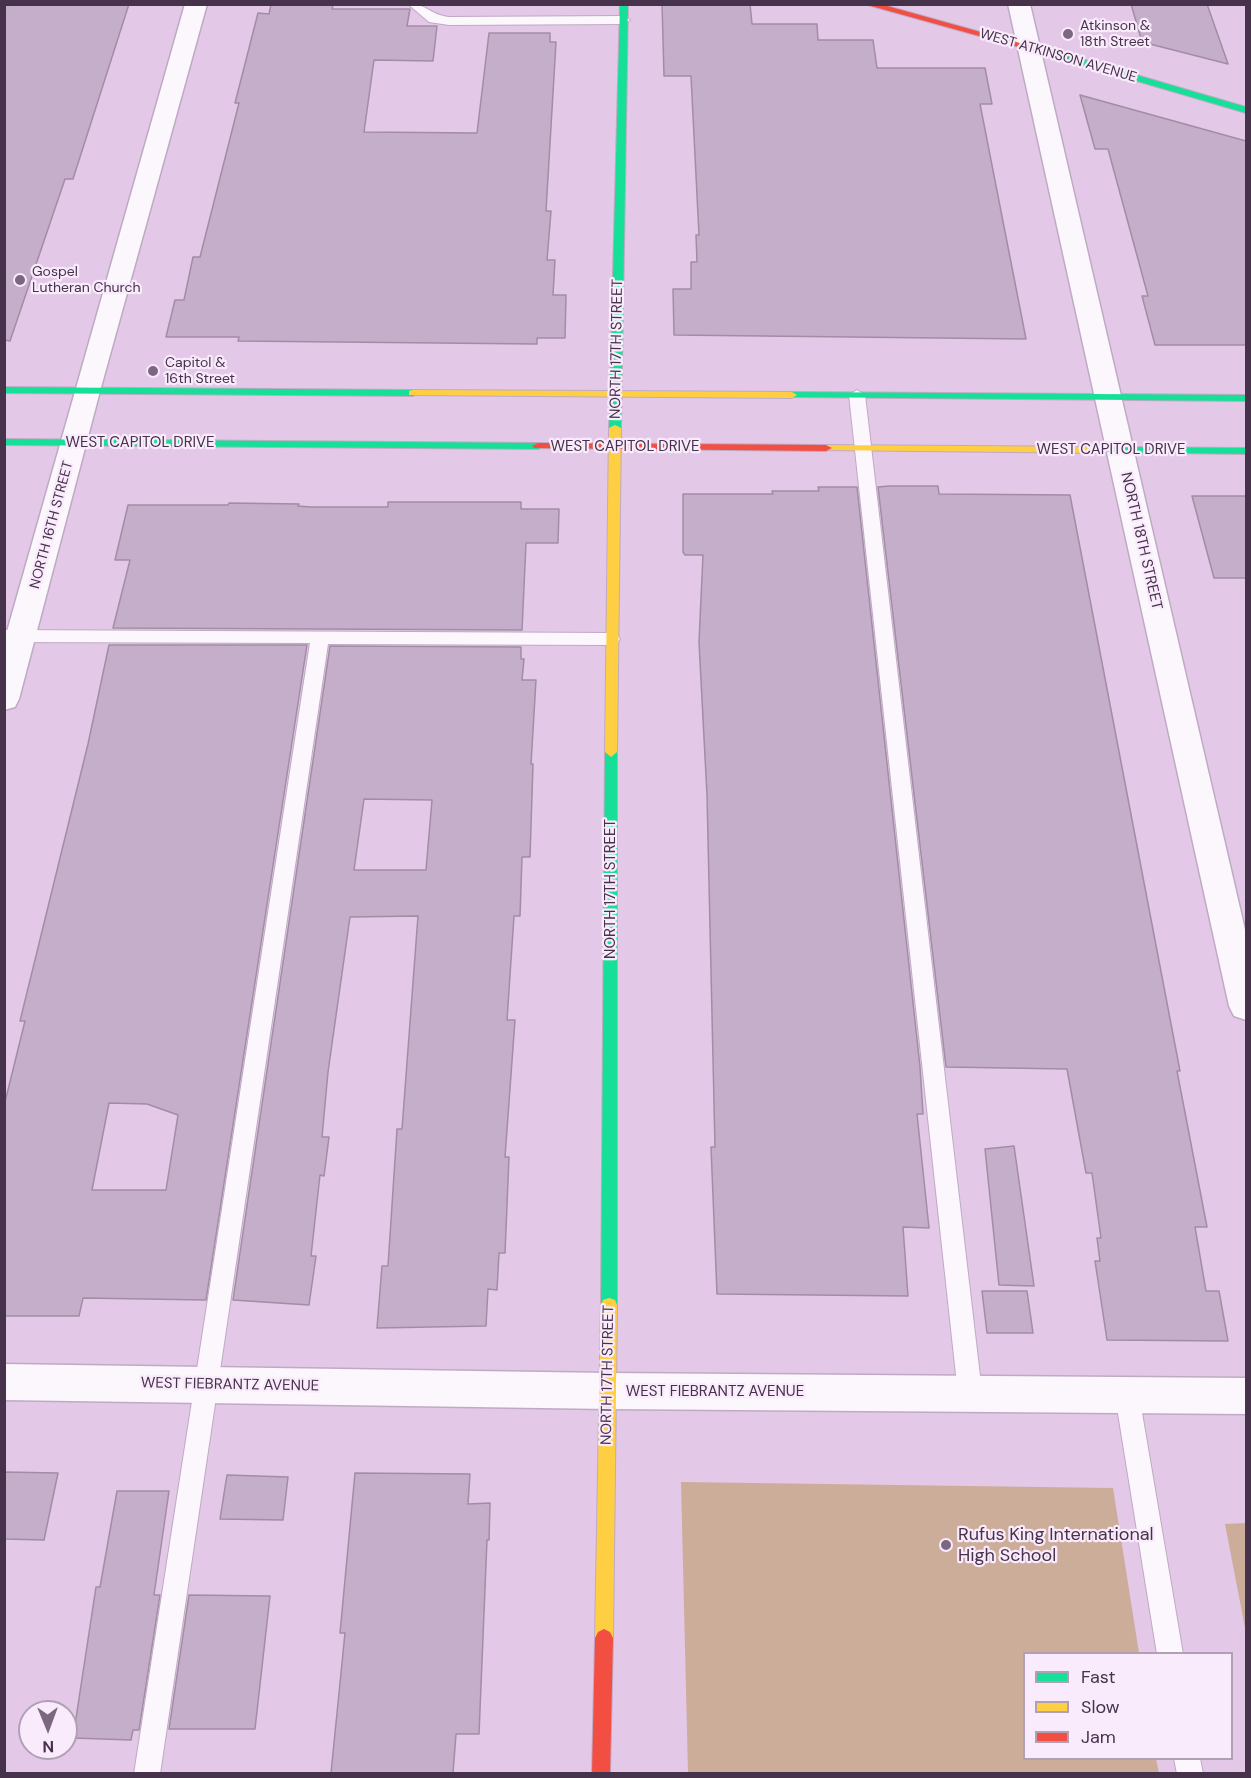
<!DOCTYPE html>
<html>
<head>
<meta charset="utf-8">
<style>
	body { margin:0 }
	#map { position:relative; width:1251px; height:1778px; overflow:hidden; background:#e3c8e8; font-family:"DM Sans",sans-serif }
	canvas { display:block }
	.frame { position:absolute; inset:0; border:6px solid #46324a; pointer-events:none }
	.legend { position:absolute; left:1023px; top:1652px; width:210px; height:108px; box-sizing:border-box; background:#f9eafc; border:2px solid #b1a0b5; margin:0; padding:8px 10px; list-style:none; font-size:18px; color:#46324a }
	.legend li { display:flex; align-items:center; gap:12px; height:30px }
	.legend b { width:30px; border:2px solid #b1a0b5 }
	.north { position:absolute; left:18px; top:1700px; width:60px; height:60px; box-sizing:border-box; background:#f9eafc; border:2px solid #b1a0b5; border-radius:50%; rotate:179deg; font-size:16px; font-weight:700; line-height:24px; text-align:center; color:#46324a }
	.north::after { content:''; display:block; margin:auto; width:21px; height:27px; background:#7d6681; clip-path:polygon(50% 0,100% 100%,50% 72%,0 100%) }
</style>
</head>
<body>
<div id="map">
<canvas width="1251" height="1778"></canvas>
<div class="frame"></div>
<ul class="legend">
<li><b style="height:8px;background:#16e098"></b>Fast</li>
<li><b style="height:8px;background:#ffcf43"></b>Slow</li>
<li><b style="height:8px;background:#f24e42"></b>Jam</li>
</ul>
<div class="north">N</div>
</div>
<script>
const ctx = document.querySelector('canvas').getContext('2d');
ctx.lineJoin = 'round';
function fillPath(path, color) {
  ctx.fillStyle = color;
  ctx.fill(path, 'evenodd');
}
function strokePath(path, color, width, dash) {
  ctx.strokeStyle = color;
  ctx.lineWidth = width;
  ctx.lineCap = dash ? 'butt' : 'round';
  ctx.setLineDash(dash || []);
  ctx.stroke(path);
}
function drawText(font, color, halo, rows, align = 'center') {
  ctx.font = font + ' "DM Sans",sans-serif';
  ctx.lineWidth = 4.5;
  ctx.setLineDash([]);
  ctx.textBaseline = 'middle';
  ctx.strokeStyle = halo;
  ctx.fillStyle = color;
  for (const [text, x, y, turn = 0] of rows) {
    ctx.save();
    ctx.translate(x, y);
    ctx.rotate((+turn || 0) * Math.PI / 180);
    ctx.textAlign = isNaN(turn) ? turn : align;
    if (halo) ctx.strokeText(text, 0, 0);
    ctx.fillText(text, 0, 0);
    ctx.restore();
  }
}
const green = new Path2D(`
	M681,1482l432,6 26,165 -115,1v104l132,1 3,14h-471z
	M1246,1523v110l-21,-109z`);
const building = new Path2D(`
	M4,4h125l-56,175h-8l-55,162 -6,-1z
	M662,4h88l2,20h65l1,16h55l4,28h108l7,36h-12l46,235 -352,-4 -1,-46h18v-27h6l-1,-27h3l-8,-159h-27z
	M1131,4h76l21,60 -86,-22z
	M271,5h62l-1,4h78l-3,17h30l-4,35 -59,-1 -10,72 113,1 12,-100h61v9h6l-10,169h5l-4,49h8l-2,35h13l-1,43h-28v6l-299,-3 1,-4h-73l9,-37h9l9,-43h7l39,-154h-4l23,-90 11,1z
	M1080,95l166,46v204h-91l-13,-49h6l-40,-147h-13z
	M889,486h49l1,8 131,1 110,576h-3l30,156h-12l11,64h13l9,50 -121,-1 -12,-79h5l-3,-23h4l-9,-65h-6l-19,-104 -121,-2 -68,-580z
	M818,487h39l63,580 3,47h-6l12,114 -26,-1 5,69 -191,-2 -6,-147h4l-8,-352 -8,-153 4,-87h-18l-2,-3v-58h90l-1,-3h47z
	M1192,496h54v82h-32z
	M388,502h133v7h38l-1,34h-32l-4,87 -409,-2 17,-68h-15l13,-55h100l1,-2 70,1 -1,2 13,1h77z
	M109,645h198l-101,655 -123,-2 -4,18h-75v-210l21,-85h-5l68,-277zM109,1103l38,1 31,11 -12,75h-74z
	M330,646l191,1v12h3l-2,21h14l-5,84h2l-3,93h-8l-2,59h-6l-7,104h8l-10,137h4l-4,96h-6l-2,37 -9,-1 -2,37 -109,2 5,-62h6l9,-137h5l16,-213 -68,1 -22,155 -6,65h7l-5,39 -4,-1 -9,81h5l-7,49 -76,-5zM364,799l68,1 -6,70h-72z
	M1014,1146l20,140 -35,-1 -14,-136z
	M982,1291h45l6,42h-46z
	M4,1472l54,1 -14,67 -40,-1z
	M355,1473l115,1 -2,30 22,-1 -1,37h-2l-8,194h-23l-3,39h-122l14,-140h-5z
	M227,1475l61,2 -5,43 -63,-1z
	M117,1491h52l-15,104h6l-21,135h-6l-2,10 -58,-2 23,-151h4z
	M189,1595l81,1 -15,133h-86z`);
const lane = new Path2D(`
	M408,4c20,0 22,11 41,13l175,-1 6,4 -6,4 -175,1 -20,-3z
	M857,390l8,5 117,998 -4,7 -8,4 -8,-4 -4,-7 -109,-998z
	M4,630l607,3 6,2 3,4 -3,4 -6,2 -283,-1 -168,1130h-26l176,-1131 -306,-1z
	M1127,1384l8,4 4,7 44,259h-26l-42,-259 4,-7z
	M1174,1758h26l3,16h-26z`);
const street = new Path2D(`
	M185,4h22l-107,387 -81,308 -4,8 -11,3v-68z
	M1008,4h22l216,930v86l-12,-4 -5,-10z
	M4,1364l605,9 637,5v36l-637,-5 -605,-9z`);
const fast = new Path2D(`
	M620,4h8l-7,424 -6,3 -6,-3z
	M1062,55h6l178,52v6l-184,-54z
	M4,387l409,3 5,3 -5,3 -409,-3z
	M792,392l454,3v6l-458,-4 -1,-2z
	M4,439l534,4 6,3 -6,3 -534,-4z
	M1104,447l142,1v6l-146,-2v-4z
	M611,747l6,5v553l-2,5 -6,2 -6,-2 -2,-5 4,-553z`);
const slow = new Path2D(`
	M413,390l379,2 5,3 -5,3 -383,-3v-4z
	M615,425l6,3 -4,324 -6,5 -6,-5 4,-324z
	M826,445l278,2 6,3 -6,3 -282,-3 -2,-2z
	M609,1298l6,2 2,5 -4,333 -3,6 -6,3 -6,-3 -3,-6 6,-333 2,-5z`);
const jam = new Path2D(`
	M864,4h16l190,53 -8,2z
	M538,443l288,2 6,3 -6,3 -292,-3 -2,-2z
	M604,1629l6,3 3,6 -3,136h-18l3,-136 3,-6z`);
const markers = [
	[1068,34,6,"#7d6681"],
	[20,280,6,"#7d6681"],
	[153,371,6,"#7d6681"],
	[946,1545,6,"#7d6681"]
];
const farPoinames = [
	["Atkinson &",1080,26],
	["18th Street",1080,42],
	["Gospel",32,272],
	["Lutheran Church",32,288],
	["Capitol &",165,363],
	["16th Street",165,379]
];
const farStreetnames = [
	["WEST ATKINSON AVENUE",1058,56,16],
	["NORTH 16TH STREET",52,525,-75]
];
const streetNames = [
	["NORTH 17TH STREET",617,349,-89],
	["WEST CAPITOL DRIVE",140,443],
	["WEST CAPITOL DRIVE",625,447],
	["WEST CAPITOL DRIVE",1111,450],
	["NORTH 18TH STREET",1141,541,77],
	["NORTH 17TH STREET",611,889,-90],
	["NORTH 17TH STREET",608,1375,-89],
	["WEST FIEBRANTZ AVENUE",230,1385,1],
	["WEST FIEBRANTZ AVENUE",715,1392]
];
const nearPoinames = [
	["Rufus King International",958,1535],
	["High School",958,1556]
];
fillPath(green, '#ccad9a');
fillPath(building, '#c4aec9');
strokePath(building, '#a28da5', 1.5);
strokePath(lane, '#bfaac4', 2);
strokePath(street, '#bfaac4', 3);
strokePath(fast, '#bfaac4', 2);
strokePath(slow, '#bfaac4', 2);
strokePath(jam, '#bfaac4', 2);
fillPath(lane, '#fbf7fc');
fillPath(street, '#fbf7fc');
fillPath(fast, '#16e098');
fillPath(slow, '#ffcf43');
fillPath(jam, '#f24e42');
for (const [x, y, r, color] of markers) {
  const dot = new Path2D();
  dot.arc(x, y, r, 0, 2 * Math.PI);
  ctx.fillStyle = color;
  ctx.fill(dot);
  strokePath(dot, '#f9eafc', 2);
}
drawText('14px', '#46324a', '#f9eafc', farPoinames, 'left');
drawText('14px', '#46324a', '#f9eafc', farStreetnames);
drawText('15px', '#46324a', '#f9eafc', streetNames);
drawText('18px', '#46324a', '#f9eafc', nearPoinames, 'left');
</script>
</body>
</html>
